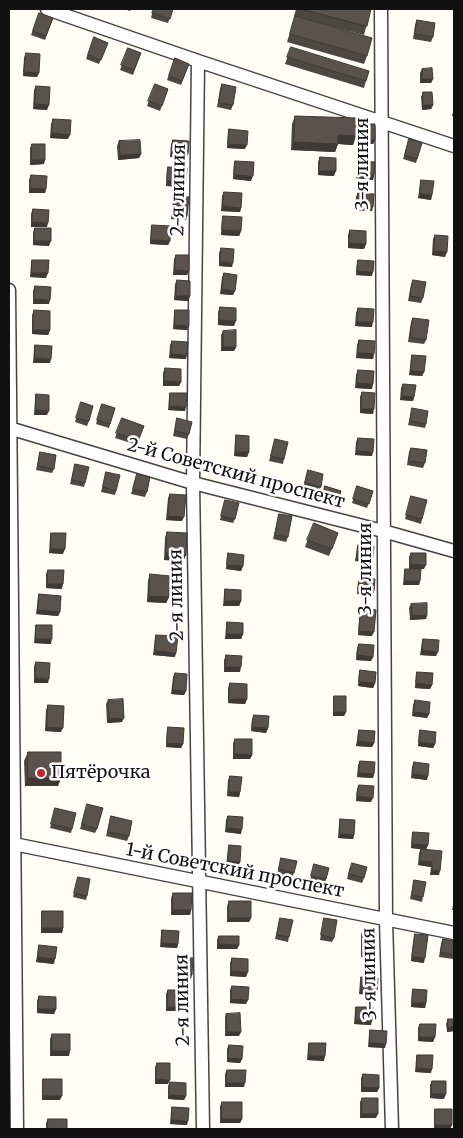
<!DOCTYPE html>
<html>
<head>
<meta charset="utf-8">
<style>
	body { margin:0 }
	#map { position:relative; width:463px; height:1138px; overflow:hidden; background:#fffdf5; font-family:Merriweather,serif }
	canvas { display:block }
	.frame { position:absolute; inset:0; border:10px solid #111; pointer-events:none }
</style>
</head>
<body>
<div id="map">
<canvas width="463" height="1138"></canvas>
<div class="frame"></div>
</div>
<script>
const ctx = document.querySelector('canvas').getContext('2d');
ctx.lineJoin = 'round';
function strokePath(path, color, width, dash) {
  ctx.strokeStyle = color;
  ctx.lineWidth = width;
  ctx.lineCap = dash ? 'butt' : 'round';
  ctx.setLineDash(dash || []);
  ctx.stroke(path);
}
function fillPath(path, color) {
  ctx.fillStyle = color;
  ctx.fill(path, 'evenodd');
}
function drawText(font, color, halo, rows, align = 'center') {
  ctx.font = font + ' Merriweather,serif';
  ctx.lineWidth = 5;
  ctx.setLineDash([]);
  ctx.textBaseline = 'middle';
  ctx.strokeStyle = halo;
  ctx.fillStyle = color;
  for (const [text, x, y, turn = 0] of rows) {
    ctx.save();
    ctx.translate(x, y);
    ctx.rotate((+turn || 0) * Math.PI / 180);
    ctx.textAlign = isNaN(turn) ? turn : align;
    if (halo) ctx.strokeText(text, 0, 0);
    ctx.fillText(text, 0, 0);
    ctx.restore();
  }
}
const minor = new Path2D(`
	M47,9l151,52 256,85
	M381,9l5,911 6,209
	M198,61l-5,422 10,646
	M9,290l8,839
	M9,428l184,55 190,48 71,20
	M9,843l445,90`);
const wall = new Path2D(`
	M124,9h7l-1,2z
	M153,9h20l-5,14 -17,-5z
	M296,9h75l-7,26 -64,-17 67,38 -3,8 -77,-22 8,-26h-1z
	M39,13l14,5 -8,22 -14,-5z
	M417,20l16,17 -2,5 -18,-3 2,-14z
	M94,37l14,6 -9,21 -13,-5z
	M291,47l75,34 -2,7 -79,-24z
	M128,48l13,5 -8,22 -13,-5z
	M26,53l13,20 -2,4 -14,-1 1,-18z
	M175,58l14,6 -8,21 -14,-5z
	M422,69l11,10 -2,4h-11v-10z
	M155,84l13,5 -8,22 -13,-5z
	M222,84l11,21 -2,5 -14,-3 3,-18z
	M36,86l11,24 -14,-1 1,-19z
	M423,92l10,13 -2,4 -9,1 -1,-13z
	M454,109v8l-2,-1z
	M295,116l61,20 -3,9 -15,-1 -3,8 -44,-2 1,-26z
	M53,119l15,20 -18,-1 1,-14z
	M364,124l11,16 -2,4h-11v-16z
	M229,129l16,20 -18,-1 1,-14z
	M409,139l13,4 -6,20 -13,-4z
	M173,140l15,14 -2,4 -16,-1 1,-13z
	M119,141l22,13 -2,4 -21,2 -1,-14z
	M32,144l12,20 -14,1v-17z
	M320,157l14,19 -16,-1v-13z
	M235,161l16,20 -18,-2 1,-14z
	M359,161l15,14 -1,5 -17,-2 1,-13z
	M168,167l18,15 -2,5 -18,-1 1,-15z
	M31,175l15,14 -1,4h-16v-13z
	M421,180l11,15 -1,5 -13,-2 2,-14z
	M224,192l17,16 -1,4 -19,-1 1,-15z
	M358,193l14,18 -17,-1 1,-13z
	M175,196l11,24 -15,-1 2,-19z
	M33,209l14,18h-16v-13z
	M223,216l18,15 -2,5 -18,-1 1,-15z
	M152,225l18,16 -2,4 -18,-1 1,-14z
	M35,228l14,18 -16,-1v-13z
	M350,230l16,14 -2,5 -16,-1v-13z
	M435,235l10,22 -13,-2 1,-16z
	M221,248l11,19 -13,-1v-13z
	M176,255l11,20h-14l1,-16z
	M32,260l14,18 -16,-1 1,-13z
	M358,260l14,16 -16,-1 1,-11z
	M224,273l9,22 -13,-1 2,-17z
	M177,280l13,16 -2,5 -14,-1 1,-16z
	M413,280l10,18 -2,5 -13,-2 3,-16z
	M35,286l14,18h-16v-13z
	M220,307l14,19 -16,-1v-13z
	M358,308l14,19 -17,-1 1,-13z
	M34,310l16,20 -2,5 -16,-1v-19z
	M175,310l12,20 -14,-1 1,-15z
	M413,318l13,22 -2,4 -16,-2 3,-20z
	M223,331l13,16 -2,4h-13v-16z
	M359,340l15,14 -1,5 -17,-1 1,-13z
	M172,341l14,18 -17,-1 1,-13z
	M35,345l15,18h-17l1,-14z
	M412,355l12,17 -2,4 -13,-1 2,-16z
	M165,368l16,14 -2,4h-16v-13z
	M358,370l14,19 -17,-1 1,-13z
	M403,384l11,13 -1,4 -13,-1 1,-12z
	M362,392l11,22 -13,-1v-16z
	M170,393l15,18 -17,-1 1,-13z
	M36,394l11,21h-13l1,-16z
	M81,402l8,19 -2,5 -12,-4z
	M102,404l13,4 -6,20 -13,-4z
	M412,408l14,16 -1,4 -17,-3 3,-12z
	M122,418l22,8 -7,19 -22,-7z
	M177,418l12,16 -2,5 -14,-3z
	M236,435l13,17 -2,5 -13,-1 1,-16z
	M358,438l14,18 -17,-1 1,-13z
	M275,439l9,20 -1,5 -14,-3z
	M411,448l14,15 -2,5 -16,-3 2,-13z
	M40,452l14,17 -2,4 -16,-3 3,-14z
	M75,464l10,19 -1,4 -14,-3z
	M308,470l13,17 -2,4 -16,-3z
	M106,472l10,19 -1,4 -14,-3z
	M137,474l10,18 -2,5 -14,-3z
	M325,486l16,5 -5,17 -16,-5z
	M357,486l16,5 -6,17 -15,-5z
	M170,494l12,27 -16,-1 2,-22z
	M411,496l11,23 -1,5 -16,-5z
	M225,500l10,19 -2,4 -13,-3z
	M279,514l9,23 -2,5 -13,-3z
	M314,523l24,10 -9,23 -24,-9z
	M167,532l19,23 -3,6 -19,-1 1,-22z
	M51,533l12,21 -14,-1 1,-16z
	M358,545l13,17 -16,-1 2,-12z
	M228,553l15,13 -2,5 -15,-2 1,-11z
	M411,553l13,16h-15v-12z
	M405,569l15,12 -1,4h-16l1,-12z
	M48,570l14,19 -16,-1v-14z
	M150,574l19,23 -3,6 -19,-1 1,-21z
	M360,578l14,13 -2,4 -15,-1 1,-12z
	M225,589l16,12 -2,5h-16l1,-12z
	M39,594l21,18 -2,4 -22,-2 2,-16z
	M411,604l16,11 -1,4 -16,1 -1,-12z
	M361,608l11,28 -14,-1 2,-22z
	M227,622l16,12 -2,5h-16l1,-12z
	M36,625l15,19 -17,-1 1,-14z
	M156,635l19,22 -22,-2 2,-16z
	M423,639l13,17 -16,-1 2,-12z
	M359,644l14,13 -2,4 -15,-1 1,-12z
	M226,655l14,17h-16v-12z
	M36,662l12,21h-14v-17z
	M360,670l15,13 -2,5 -15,-2 1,-12z
	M417,672l15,13 -2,4 -15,-1 1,-12z
	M175,673l11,18 -2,4 -13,-1 2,-17z
	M230,683l17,16 -2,5 -17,-1v-15z
	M334,696l12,16 -2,4h-11v-16z
	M108,700l14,22 -15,1 -1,-19z
	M415,700l14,14 -2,4 -15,-2 1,-11z
	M48,705l13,27 -16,-1 1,-21z
	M254,715l14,13 -2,5 -15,-2 1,-12z
	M168,727l15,17 -2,4 -15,-1 1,-16z
	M359,730l15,13 -2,4 -16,-1 2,-12z
	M420,730l15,14 -2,4 -15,-2 1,-11z
	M235,739l17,16 -2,4h-17v-16z
	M28,752l33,26 -3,8h-33l-1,-25z
	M360,761l14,13 -1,4 -16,-1 1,-12z
	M414,762l13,18 -16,-2 1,-11z
	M230,776l10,16 -1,5 -12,-1 1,-16z
	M359,785l12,17 -15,-1 1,-12z
	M55,808l17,21 -1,4 -21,-5z
	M86,808l11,21 -2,4 -15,-4z
	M111,816l18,20 -2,5 -21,-5z
	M228,816l13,18 -16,-2 1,-12z
	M340,819l14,16 -1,4 -15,-1 1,-14z
	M413,832l15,13 -2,4 13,26h-9l1,-8 -13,-2 1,-12 2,-4 -10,-1 1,-12z
	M229,845l11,17 -2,4 -12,-1 2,-15z
	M281,858l13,15 -2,4 -15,-3z
	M314,864l12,15 -1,5 -15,-4z
	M350,867l14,11 -2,5 -15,-4z
	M78,877l9,19 -1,4 -13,-3z
	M414,880l9,17 -1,5 -12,-3z
	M173,893l18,17 -1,5h-19v-17z
	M454,900v10h-2z
	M229,901l22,17 -2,4h-22v-16z
	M42,911l21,17 -1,5h-21v-17z
	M280,918l9,19 -1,5 -13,-3z
	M324,918l10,20 -2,4 -12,-2z
	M162,930l16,14 -1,4 -17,-1 1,-13z
	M363,930l11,27h-13v-23z
	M415,934l9,29 -13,-2 3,-23z
	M219,936l20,9 -2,4h-20v-9z
	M443,939l11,2v15l-1,3 -14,-2 2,-13z
	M39,945l15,19 -18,-2 2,-13z
	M180,958l11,21h-13v-17z
	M232,958l14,19 -16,-1v-13z
	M361,977l14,18 -16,-1 1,-13z
	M232,986l14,18 -16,-1v-13z
	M413,989l13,14 -1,5 -14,-1 1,-14z
	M168,990l18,17 -1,4h-19v-17z
	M39,996l17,13 -2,5 -17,-1v-12z
	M356,1007l15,18 -17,-1 1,-13z
	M226,1014l13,22h-14v-18z
	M448,1019h6v12l-7,1 -1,-8z
	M420,1024l15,13 -2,5 -15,-1v-13z
	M370,1030l15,18 -17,-1 1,-13z
	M52,1034l17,22h-19v-17z
	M309,1043l15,18 -17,-1 1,-13z
	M229,1045l13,14 -2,4 -13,-1v-13z
	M417,1055l14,18 -16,-1 1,-13z
	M157,1063l11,21h-13v-17z
	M227,1070l17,17h-19v-13z
	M363,1074l16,14 -2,4h-16v-14z
	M43,1079l17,21h-18v-17z
	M432,1081l12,18 -14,-1v-13z
	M170,1082l16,14 -2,4 -16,-1v-13z
	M362,1098l14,20h-16v-16z
	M222,1102l20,17 -2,4h-20v-17z
	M172,1107l15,18 -17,-1 1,-13z
	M435,1109l17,16 -2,4h-16v-16z
	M48,1119l19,10h-21v-6z`);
const shadedWall = new Path2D(`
	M24,72l15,1 -2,4 -14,-1z
	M422,79h11l-2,4h-11z
	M35,104l14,1 -2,5 -14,-1z
	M423,105h10l-2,4 -9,1z
	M52,133l18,2 -2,4 -18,-1z
	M338,135l18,1 -3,9 -15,-1 -3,8 -44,-2 3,-8z
	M364,140h11l-2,4h-11z
	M228,144l19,1 -2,4 -18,-1z
	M172,153l16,1 -2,4 -16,-1z
	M141,154l-2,4 -21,2 2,-5z
	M32,160h13l-1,4 -14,1z
	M319,171h17l-2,5 -16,-1z
	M358,174l16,1 -1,5 -17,-2z
	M234,175l19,1 -2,5 -18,-2z
	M167,181l19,1 -2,5 -18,-1z
	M30,188l16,1 -1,4h-16z
	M420,194l12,1 -1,5 -13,-2z
	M223,206l18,2 -1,4 -19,-1z
	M357,206l16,1 -1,4 -17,-1z
	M173,214l14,2 -1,4 -15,-1z
	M32,222l16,1 -1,4h-16z
	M222,230l19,1 -2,5 -18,-1z
	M151,240l19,1 -2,4 -18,-1z
	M34,241h17l-2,5 -16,-1z
	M349,243l17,1 -2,5 -16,-1z
	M434,251l13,1 -2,5 -13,-2z
	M220,262l13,1 -1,4 -13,-1z
	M175,270l14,1 -2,4h-14z
	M357,271l16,1 -1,4 -16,-1z
	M32,273h16l-2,5 -16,-1z
	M222,289l13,2 -2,4 -13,-1z
	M176,296h14l-2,5 -14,-1z
	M34,299l16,1 -1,4h-16z
	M219,320l17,1 -2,5 -16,-1z
	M357,322h16l-1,5 -17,-1z
	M175,325l14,1 -2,4 -14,-1z
	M33,330h17l-2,5 -16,-1z
	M223,347h13l-2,4h-13z
	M358,353l16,1 -1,5 -17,-1z
	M171,354l16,1 -1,4 -17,-1z
	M35,358l16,1 -1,4h-17z
	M411,371l13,1 -2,4 -13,-1z
	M164,381l17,1 -2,4h-16z
	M357,383l16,1 -1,5 -17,-1z
	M402,396l12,1 -1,4 -13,-1z
	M170,406l16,1 -1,4 -17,-1z
	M361,409h13l-1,5 -13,-1z
	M36,410l13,1 -2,4h-13z
	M357,451l16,1 -1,4 -17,-1z
	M236,452h13l-2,5 -13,-1z
	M168,516l16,1 -2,4 -16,-1z
	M51,549h14l-2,5 -14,-1z
	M166,553l20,2 -3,6 -19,-1z
	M357,556l16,2 -2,4 -16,-1z
	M410,564l16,1 -2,4h-15z
	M227,565l16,1 -2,5 -15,-2z
	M405,581h15l-1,4h-16z
	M47,584h16l-1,5 -16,-1z
	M358,589l16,2 -2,4 -15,-1z
	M149,596l20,1 -3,6 -19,-1z
	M225,601h16l-2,5h-16z
	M38,610l22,2 -2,4 -22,-2z
	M427,615l-1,4 -16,1 2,-4z
	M359,631l15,1 -2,4 -14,-1z
	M227,634h16l-2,5h-16z
	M36,639h16l-1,5 -17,-1z
	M422,650l16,2 -2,4 -16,-1z
	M155,651l21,2 -1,4 -22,-2z
	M357,655l16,2 -2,4 -15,-1z
	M226,667h15l-1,5h-16z
	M35,678l14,1 -1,4h-14z
	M359,682l16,1 -2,5 -15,-2z
	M416,683l16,2 -2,4 -15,-1z
	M173,690l13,1 -2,4 -13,-1z
	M229,699h18l-2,5 -17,-1z
	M334,712h12l-2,4h-11z
	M414,712l15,2 -2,4 -15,-2z
	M124,718l-2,4 -15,1 2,-4z
	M47,727l16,1 -2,4 -16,-1z
	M252,727l16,1 -2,5 -15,-2z
	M358,741l16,2 -2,4 -16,-1z
	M419,742l16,2 -2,4 -15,-2z
	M167,743l16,1 -2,4 -15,-1z
	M234,754l18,1 -2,4h-17z
	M359,773l15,1 -1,4 -16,-1z
	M413,774l15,2 -1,4 -16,-2z
	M28,778h33l-3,8h-33z
	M229,792h11l-1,5 -12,-1z
	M357,796l16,2 -2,4 -15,-1z
	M227,828l15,1 -1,5 -16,-2z
	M340,834l14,1 -1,4 -15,-1z
	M412,844l16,1 -2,5 -15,-2z
	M228,861l12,1 -2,4 -12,-1z
	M420,861l12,1 -1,5 -13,-2z
	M432,870l8,1 -1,4h-9z
	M173,910h18l-1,5h-19z
	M229,918h22l-2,4h-22z
	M42,928h21l-1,5h-21z
	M162,943l16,1 -1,4 -17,-1z
	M218,944l21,1 -2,4h-20z
	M363,953h13l-2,4h-13z
	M38,957l17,2 -1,5 -18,-2z
	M412,957l13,1 -1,5 -13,-2z
	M231,971l17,1 -2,5 -16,-1z
	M179,974l13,1 -1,4h-13z
	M361,990l16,1 -2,4 -16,-1z
	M231,999l17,1 -2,4 -16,-1z
	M412,1003h14l-1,5 -14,-1z
	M168,1007h18l-1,4h-19z
	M38,1009h18l-2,5 -17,-1z
	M356,1020l16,1 -1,4 -17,-1z
	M448,1027h6v4l-7,1z
	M227,1032h14l-2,4h-14z
	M419,1037h16l-2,5 -15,-1z
	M370,1043l16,1 -1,4 -17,-1z
	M52,1051h18l-1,5h-19z
	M309,1056h16l-1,5 -17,-1z
	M228,1058l14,1 -2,4 -13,-1z
	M417,1068l15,1 -1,4 -16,-1z
	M156,1079l14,1 -2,4h-13z
	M226,1083h19l-1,4h-19z
	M362,1087l17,1 -2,4h-16z
	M431,1094h15l-2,5 -14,-1z
	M169,1095l17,1 -2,4 -16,-1z
	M43,1096h19l-2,4h-18z
	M362,1114h16l-2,4h-16z
	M222,1119h20l-2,4h-20z
	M172,1120l16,1 -1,4 -17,-1z
	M435,1125h17l-2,4h-16z`);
const building = new Path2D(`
	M154,9h19l-3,10 -18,-6z
	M301,9h70l-4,17z
	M39,13l14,5 -7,18 -13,-5z
	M295,16l77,22 -5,18 -77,-22z
	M417,20l18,3 -2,14 -18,-3z
	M94,37l14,6 -7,17 -13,-5z
	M291,47l78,24 -3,10 -79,-24z
	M128,48l13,5 -7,17 -13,-5z
	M26,53l14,1 -1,19 -15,-1z
	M175,58l14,6 -7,17 -13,-5z
	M432,68l1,11h-11v-10z
	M155,84l13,5 -6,17 -14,-5z
	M222,84l14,3 -3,18 -14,-2z
	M36,86l14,1 -1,18 -14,-1z
	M423,92h9l1,13h-10z
	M295,116l62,2 -1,18 -18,-1v9l-44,-2z
	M53,119l18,1 -1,15 -18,-2z
	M364,124h11v16h-11z
	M229,129l19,2 -1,14 -19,-1z
	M409,139l13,4 -5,16 -12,-4z
	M140,140l1,14 -21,1 -1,-14z
	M173,140l16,1 -1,13 -16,-1z
	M32,144h13v16h-13z
	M320,157l16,1v13h-17z
	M235,161l19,1 -1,14 -19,-1z
	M359,161l16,1 -1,13 -16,-1z
	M168,167l19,1 -1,14 -19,-1z
	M31,175l16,1 -1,13 -16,-1z
	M421,180l13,1 -2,14 -12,-1z
	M224,192l18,1 -1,15 -18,-2z
	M358,193l16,1 -1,13 -16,-1z
	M175,196l14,1 -2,19 -14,-2z
	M33,209l16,1 -1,13 -16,-1z
	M223,216l19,1 -1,14 -19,-1z
	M152,225l19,1 -1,15 -19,-1z
	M35,228h16v13h-17z
	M350,230l16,1v13l-17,-1z
	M435,235l13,1 -1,16 -13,-1z
	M221,248l13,1 -1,14 -13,-1z
	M176,255h13v16l-14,-1z
	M32,260h17l-1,13h-16z
	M358,260l16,1 -1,11 -16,-1z
	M224,273l13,2 -2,16 -13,-2z
	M177,280l13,1v15h-14z
	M413,280l13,2 -3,16 -13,-2z
	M35,286l16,1 -1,13 -16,-1z
	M220,307l16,1v13l-17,-1z
	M358,308l16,1 -1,13h-16z
	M34,310l16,1v19h-17z
	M175,310h14v16l-14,-1z
	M413,318l16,2 -3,20 -16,-3z
	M236,330v17h-13v-16z
	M359,340l16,1 -1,13 -16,-1z
	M172,341l16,1 -1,13 -16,-1z
	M35,345l17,1 -1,13 -16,-1z
	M412,355l14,1 -2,16 -13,-1z
	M165,368l16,1v13l-17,-1z
	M358,370l16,1 -1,13 -16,-1z
	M403,384l13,1 -2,12 -12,-1z
	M362,392l13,1 -1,16h-13z
	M170,393h17l-1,14 -16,-1z
	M36,394l13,1v16l-13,-1z
	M81,402l12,4 -4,15 -13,-3z
	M102,404l13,4 -5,16 -13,-4z
	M412,408l16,3 -2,13 -16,-3z
	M122,418l22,8 -6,15 -22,-8z
	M177,418l15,4 -3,12 -14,-3z
	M236,435l13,1v16h-13z
	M358,438l16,1 -1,13 -16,-1z
	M275,439l13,3 -4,17 -13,-3z
	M411,448l16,2 -2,13 -16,-2z
	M40,452l16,3 -2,14 -16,-3z
	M75,464l14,3 -4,16 -13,-3z
	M308,470l15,4 -2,13 -16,-4z
	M106,472l14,3 -4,16 -13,-4z
	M137,474l13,3 -3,15 -14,-3z
	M325,486l16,5 -4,13 -15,-5z
	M357,486l16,5 -4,13 -16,-5z
	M170,494l16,1 -2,22 -16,-1z
	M411,496l16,4 -5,19 -16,-4z
	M225,500l14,3 -4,16 -14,-3z
	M279,514l13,2 -4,21 -13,-2z
	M314,523l24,10 -6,16 -25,-9z
	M167,532l20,1 -1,22 -20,-2z
	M51,533h15l-1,16h-14z
	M358,545l16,1 -1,12 -16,-2z
	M228,553l16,2 -1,11 -16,-1z
	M411,553h15v12l-16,-1z
	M405,569h16l-1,12h-15z
	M48,570h16l-1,14h-16z
	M150,574l20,2 -1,21 -20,-1z
	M360,578l15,1 -1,12 -16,-2z
	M225,589l16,1v11h-16z
	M39,594l22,2 -1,16 -22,-2z
	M427,603v12l-15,1 -1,-12z
	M361,608l15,2 -2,22 -15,-1z
	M227,622l16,1v11h-16z
	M36,625h16v14h-16z
	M156,635l22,1 -2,17 -21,-2z
	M423,639l16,1 -1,12 -16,-2z
	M359,644l15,1 -1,12 -16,-2z
	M226,655l16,1 -1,11h-15z
	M36,662l14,1 -1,16 -14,-1z
	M360,670l16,2 -1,11 -16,-1z
	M417,672l16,1 -1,12 -16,-2z
	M175,673l12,1 -1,17 -13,-1z
	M230,683l17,1v15h-18z
	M334,696h12v16h-12z
	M123,699l1,19 -15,1 -1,-19z
	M415,700l15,2 -1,12 -15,-2z
	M48,705l16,1 -1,22 -16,-1z
	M254,715l15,1 -1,12 -16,-1z
	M168,727l16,1 -1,16 -16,-1z
	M359,730l16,1 -1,12 -16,-2z
	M420,730l16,2 -1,12 -16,-2z
	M235,739h17v16l-18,-1z
	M28,752h33v26h-33z
	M360,761l15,1 -1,12 -15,-1z
	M414,762l15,2 -1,12 -15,-2z
	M230,776l12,1 -2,15h-11z
	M359,785l15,1 -1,12 -16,-2z
	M87,804l16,4 -6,21 -15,-5z
	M55,808l21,5 -4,16 -21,-5z
	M111,816l21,5 -3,15 -21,-4z
	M228,816l15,1 -1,12 -15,-1z
	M340,819l15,1 -1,15 -14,-1z
	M413,832l16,1 -1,12 -16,-1z
	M229,845l12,1 -1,16 -12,-1z
	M421,849l21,2 -2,20 -8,-1v-8l-12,-1z
	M281,858l16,3 -3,12 -15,-4z
	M352,863l15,4 -3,11 -15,-4z
	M314,864l15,4 -3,11 -15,-3z
	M78,877l12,2 -3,17 -13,-3z
	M414,880l12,2 -3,15 -11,-2z
	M173,893h19l-1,17h-18z
	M229,901h22v17h-22z
	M42,911h21v17h-21z
	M280,918l13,2 -4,17 -12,-2z
	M324,918l13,2 -3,18 -13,-3z
	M162,930l17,1 -1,13 -16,-1z
	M363,930h13v23h-13z
	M415,934l13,1 -3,23 -13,-1z
	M219,936h20v9l-21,-1z
	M443,939l11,2v14l-13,-3z
	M39,945l18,2 -2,12 -17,-2z
	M180,958h13l-1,17 -13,-1z
	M232,958l16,1v13l-17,-1z
	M361,977l17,1 -1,13 -16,-1z
	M232,986l17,1 -1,13 -17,-1z
	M413,989l14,1 -1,13h-14z
	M168,990h19l-1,17h-18z
	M39,996l17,1v12h-18z
	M356,1007h17l-1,14 -16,-1z
	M240,1013l1,19h-14l-1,-18z
	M448,1019h6v8h-6z
	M420,1024h16l-1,13h-16z
	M370,1030l17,1 -1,13 -16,-1z
	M52,1034h18v17h-18z
	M309,1043h17l-1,13h-16z
	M229,1045l14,1 -1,13 -14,-1z
	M417,1055h16l-1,14 -15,-1z
	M157,1063h13v17l-14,-1z
	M227,1070h19l-1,13h-19z
	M363,1074l16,1v13l-17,-1z
	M43,1079h19v17h-19z
	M432,1081h14v13h-15z
	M170,1082l16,1v13l-17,-1z
	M362,1098h16v16h-16z
	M222,1102h20v17h-20z
	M172,1107l17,1 -1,13 -16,-1z
	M435,1109h17v16h-17z
	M48,1119h19v10h-19z`);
const markers = [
	[41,773,5,"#c4262e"]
];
const streetNames = [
	["3-я линия",363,164,-90],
	["2-я линия",179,190,-89],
	["2-й Советский проспект",236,474,15],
	["3-я линия",366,569,-90],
	["2-я линия",177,595,-91],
	["1-й Советский проспект",235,871,11],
	["3-я линия",370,974,-91],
	["2-я линия",183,1000,-91]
];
const poiNames = [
	["Пятёрочка",51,773]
];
strokePath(minor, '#444', 15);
strokePath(minor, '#fff', 12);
fillPath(wall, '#4d4742');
fillPath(shadedWall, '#3f3936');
fillPath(building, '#5a524d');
strokePath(building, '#3f3936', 1);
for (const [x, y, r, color] of markers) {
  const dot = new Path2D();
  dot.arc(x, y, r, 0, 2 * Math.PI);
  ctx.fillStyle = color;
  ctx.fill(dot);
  strokePath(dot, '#fff', 2);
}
drawText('18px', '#111', '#fff', streetNames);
drawText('18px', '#111', '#fff', poiNames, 'left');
</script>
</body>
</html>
